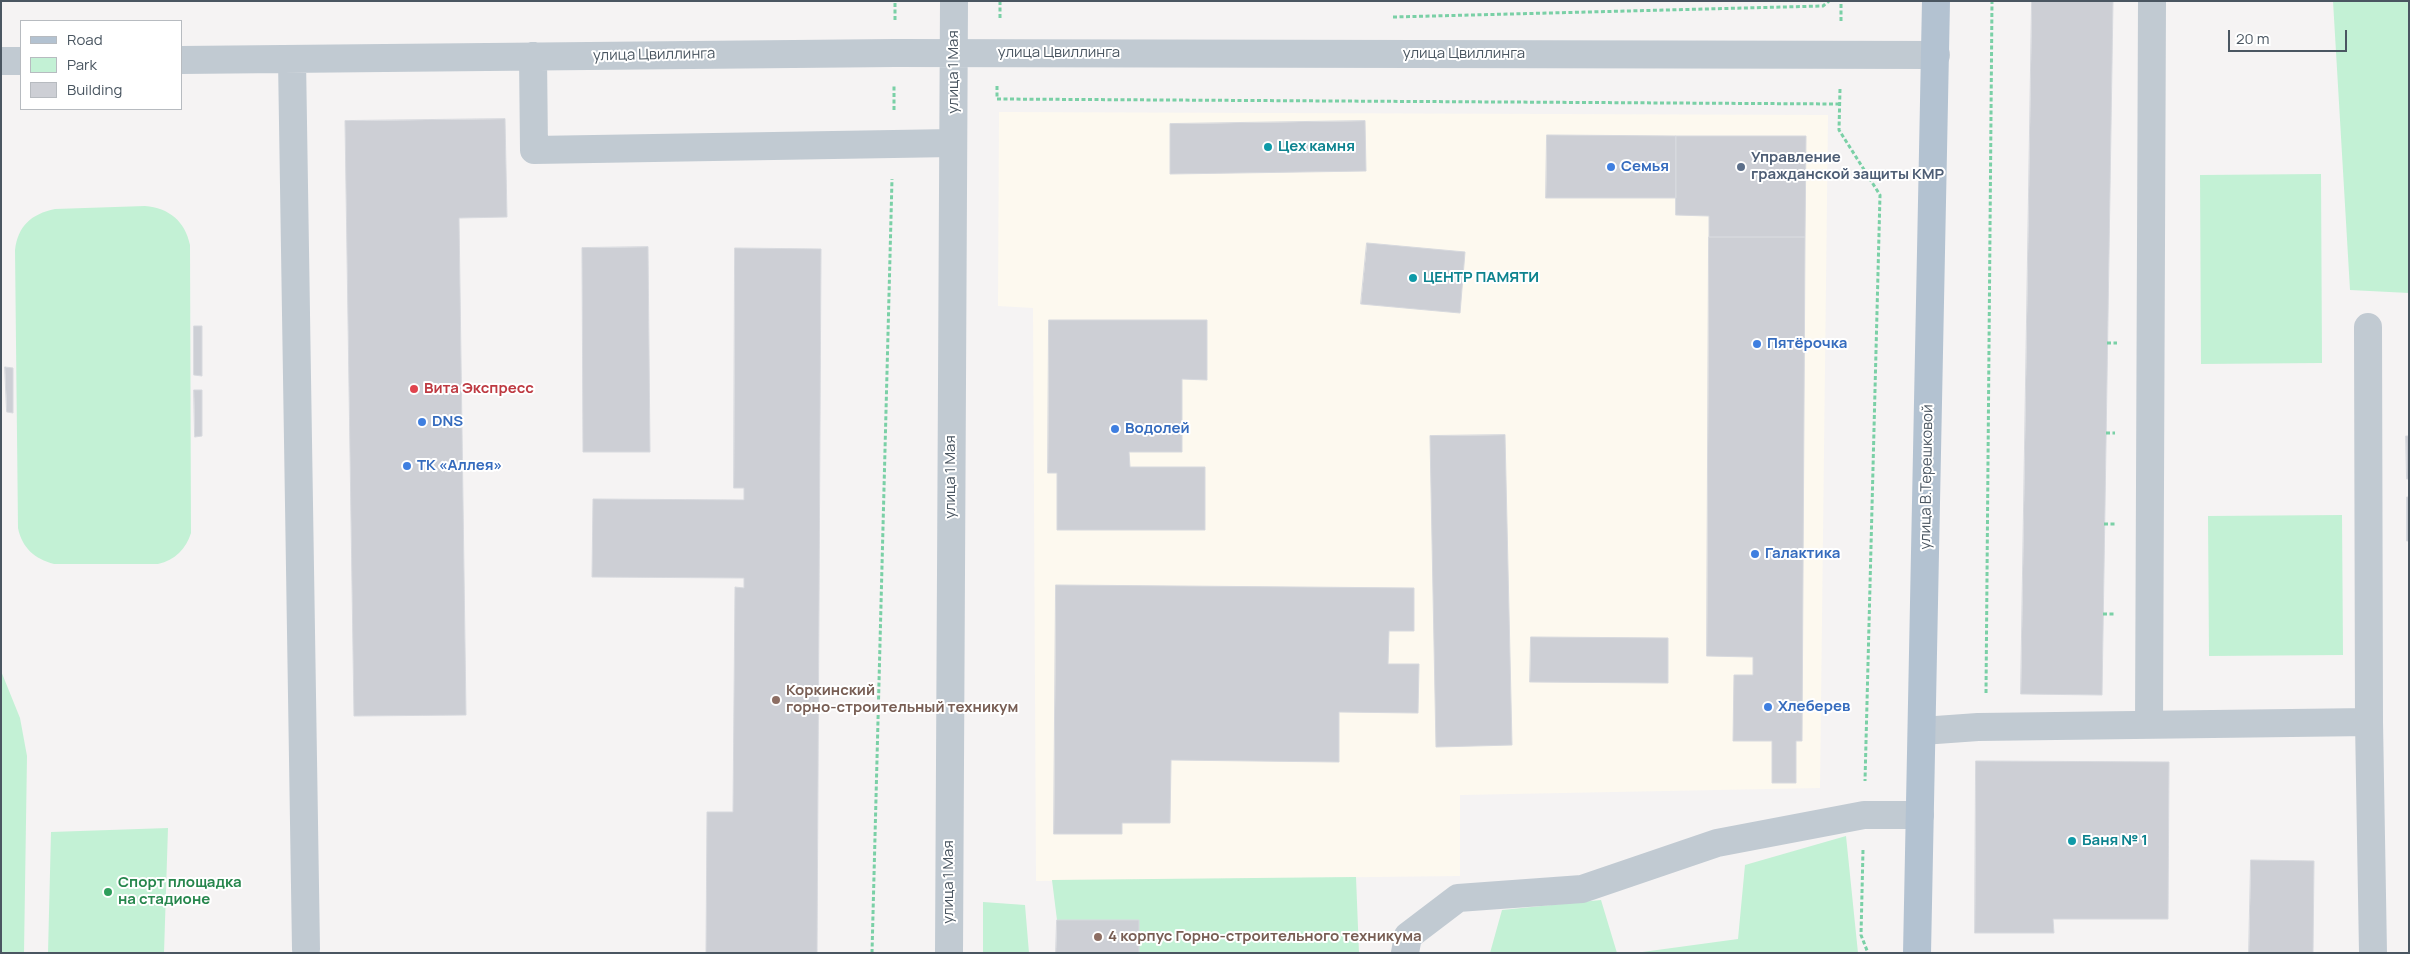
<!DOCTYPE html>
<html>
<head>
<meta charset="utf-8">
<style>
	body { margin:0 }
	#map { position:relative; width:2410px; height:954px; overflow:hidden; background:#f5f3f3; font-family:Manrope,sans-serif }
	canvas { display:block }
	.frame { position:absolute; inset:0; border:2px solid #4a5661; pointer-events:none }
	.legend { position:absolute; left:20px; top:20px; width:162px; height:90px; box-sizing:border-box; background:#fff; border:1px solid #b7bbc0; margin:0; padding:6px 9px; list-style:none; font-size:15px; color:#4a5661 }
	.legend li { display:flex; align-items:center; gap:10px; height:25px }
	.legend b { width:25px; border:1px solid #b7bbc0 }
	.scale { position:absolute; left:2228px; top:30px; width:119px; height:22px; box-sizing:border-box; border:2px solid #4a5661; border-top:0; padding-left:6px; font-size:15px; line-height:18px; white-space:nowrap; color:#4a5661; -webkit-text-stroke:4px #fff; paint-order:stroke }
</style>
</head>
<body>
<div id="map">
<canvas width="2410" height="954"></canvas>
<div class="frame"></div>
<ul class="legend">
<li><b style="height:6px;background:#b3c2d1"></b>Road</li>
<li><b style="height:14px;background:#c3f1d5"></b>Park</li>
<li><b style="height:14px;background:#cdcfd5"></b>Building</li>
</ul>
<div class="scale">20 m</div>
</div>
<script>
const ctx = document.querySelector('canvas').getContext('2d');
ctx.lineJoin = 'round';
function fillPath(path, color) {
  ctx.fillStyle = color;
  ctx.fill(path, 'evenodd');
}
function strokePath(path, color, width, dash) {
  ctx.strokeStyle = color;
  ctx.lineWidth = width;
  ctx.lineCap = dash ? 'butt' : 'round';
  ctx.setLineDash(dash || []);
  ctx.stroke(path);
}
function drawText(font, color, halo, rows, align = 'center') {
  ctx.font = font + ' Manrope,sans-serif';
  ctx.lineWidth = 4;
  ctx.setLineDash([]);
  ctx.textBaseline = 'middle';
  ctx.strokeStyle = halo;
  ctx.fillStyle = color;
  for (const [text, x, y, turn = 0] of rows) {
    ctx.save();
    ctx.translate(x, y);
    ctx.rotate((+turn || 0) * Math.PI / 180);
    ctx.textAlign = isNaN(turn) ? turn : align;
    if (halo) ctx.strokeText(text, 0, 0);
    ctx.fillText(text, 0, 0);
    ctx.restore();
  }
}
const commercial = new Path2D(`
	M999,112l829,3 -8,673 -360,7v81l-424,5 -3,-573 -35,-2z`);
const green = new Path2D(`
	M2333,1h76v292l-59,-3z
	M2321,174l1,189 -121,1 -1,-189z
	M145,206c24,2 40,15 45,39l1,288c-5,16 -16,27 -33,31h-104c-19,-5 -32,-16 -36,-36l-3,-278c3,-24 16,-36 40,-41z
	M2342,515l1,140 -134,1 -1,-140z
	M1,671l19,47 7,38 -3,197h-23z
	M168,828l-4,125h-116l3,-121z
	M1846,836l12,117h-223l103,-14 7,-74z
	M1356,877l3,76h-220v-33h-82l-5,-40z
	M1601,900l16,53h-127l12,-43z
	M983,902l42,3 4,48h-46z`);
const building = new Path2D(`
	M2032,1h81l-11,694 -81,-1z
	M505,119l2,98 -48,1 7,497 -112,1 -9,-595z
	M1365,121l1,50 -196,3v-50z
	M1547,135l129,1v62h-130z
	M1676,136h130l-1,101h-96v-21l-33,-1z
	M1709,237h96l-3,504h-6v42h-24v-42h-39l1,-66h19v-18l-46,-1z
	M1367,243l98,9 -5,61 -99,-9z
	M648,247l2,205h-67l-1,-204z
	M735,248l86,1 -4,704h-111l1,-141h26l2,-225 9,1v-10l-152,-1 1,-78 151,1v-12h-10z
	M1049,320h158v60l-25,-1v73h-53l1,15h75v63h-148v-57h-9z
	M194,326h8v50l-8,-1z
	M5,367l8,1v45l-6,-1z
	M194,390h8v46l-7,1z
	M1505,435l7,310 -76,2 -6,-311z
	M2406,436h3v43h-2z
	M2407,497h2v44h-2z
	M1056,585l358,3v43h-25l-1,33h31l-1,49 -79,-1v50l-168,-2 -1,63h-48v11h-68z
	M1531,637l137,1v45l-138,-1z
	M1976,761l193,1 -1,157h-115l1,14h-79z
	M2251,860l63,1 -1,92h-64z
	M1057,920h82v33h-83z`);
const path = new Path2D(`
	M1393,17l430,-11 6,-5
	M1000,18v-17
	M895,20v-19
	M1841,21v-20
	M997,86v13l843,5
	M1840,89l-1,41 41,65 -15,586
	M894,110v-24
	M2107,343h10
	M2106,433h9
	M2104,524h12
	M2103,614h12
	M1986,693l6,-692
	M1863,850l-2,85 7,18
	M872,953l20,-774`);
const minor = new Path2D(`
	M533,56l1,94 419,-7
	M292,59l14,890
	M181,60l714,-7 1041,2
	M1,61h20
	M2368,327l1,395
	M2149,725l3,-724
	M1922,731l56,-4 391,-5 4,231
	M949,953l5,-952
	M1405,953l3,-17 50,-38 124,-9 135,-46 147,-28h56`);
const major = new Path2D(`
	M1917,953l19,-952`);
const markers = [
	[1268,147,5,"#0f9aa8"],
	[1611,167,5,"#3f7fe0"],
	[1741,167,5,"#5c6f8a"],
	[1413,278,5,"#0f9aa8"],
	[1757,344,5,"#3f7fe0"],
	[414,389,5,"#e0444e"],
	[422,422,5,"#3f7fe0"],
	[1115,429,5,"#3f7fe0"],
	[407,466,5,"#3f7fe0"],
	[1755,554,5,"#3f7fe0"],
	[776,700,5,"#8d6e63"],
	[1768,707,5,"#3f7fe0"],
	[2072,841,5,"#0f9aa8"],
	[108,892,5,"#2e9e5b"],
	[1098,937,5,"#8d6e63"]
];
const streetNames = [
	["улица Цвиллинга",1059,53],
	["улица Цвиллинга",1464,54],
	["улица Цвиллинга",654,55,-1],
	["улица 1 Мая",954,72,-90],
	["улица 1 Мая",951,477,-90],
	["улица В.Терешковой",1927,477,-89],
	["улица 1 Мая",949,882,-90]
];
const cultureNames = [
	["Цех камня",1278,147],
	["ЦЕНТР ПАМЯТИ",1423,278],
	["Баня № 1",2082,841]
];
const serviceNames = [
	["Управление",1751,158],
	["гражданской защиты КМР",1751,175]
];
const shopNames = [
	["Семья",1621,167],
	["Пятёрочка",1767,344],
	["DNS",432,422],
	["Водолей",1125,429],
	["ТК «Аллея»",417,466],
	["Галактика",1765,554],
	["Хлеберев",1778,707]
];
const healthNames = [
	["Вита Экспресс",424,389]
];
const educationNames = [
	["Коркинский",786,691],
	["горно-строительный техникум",786,708],
	["4 корпус Горно-строительного техникума",1108,937]
];
const leisureNames = [
	["Спорт площадка",118,883],
	["на стадионе",118,900]
];
fillPath(commercial, '#fdf9ef');
fillPath(green, '#c3f1d5');
fillPath(building, '#cdcfd5');
strokePath(building, '#d7d9de', 1);
strokePath(path, '#7ad0a6', 3, [4, 2.5]);
strokePath(minor, '#c1cad2', 28);
strokePath(major, '#b3c2d1', 28);
for (const [x, y, r, color] of markers) {
  const dot = new Path2D();
  dot.arc(x, y, r, 0, 2 * Math.PI);
  ctx.fillStyle = color;
  ctx.fill(dot);
  strokePath(dot, '#fff', 2);
}
drawText('15px', '#4a5661', '#fff', streetNames);
drawText('bold 15px', '#0d838f', '#fff', cultureNames, 'left');
drawText('bold 15px', '#4e5e75', '#fff', serviceNames, 'left');
drawText('bold 15px', '#366cbe', '#fff', shopNames, 'left');
drawText('bold 15px', '#be3a42', '#fff', healthNames, 'left');
drawText('bold 15px', '#785e54', '#fff', educationNames, 'left');
drawText('bold 15px', '#27864d', '#fff', leisureNames, 'left');
</script>
</body>
</html>
